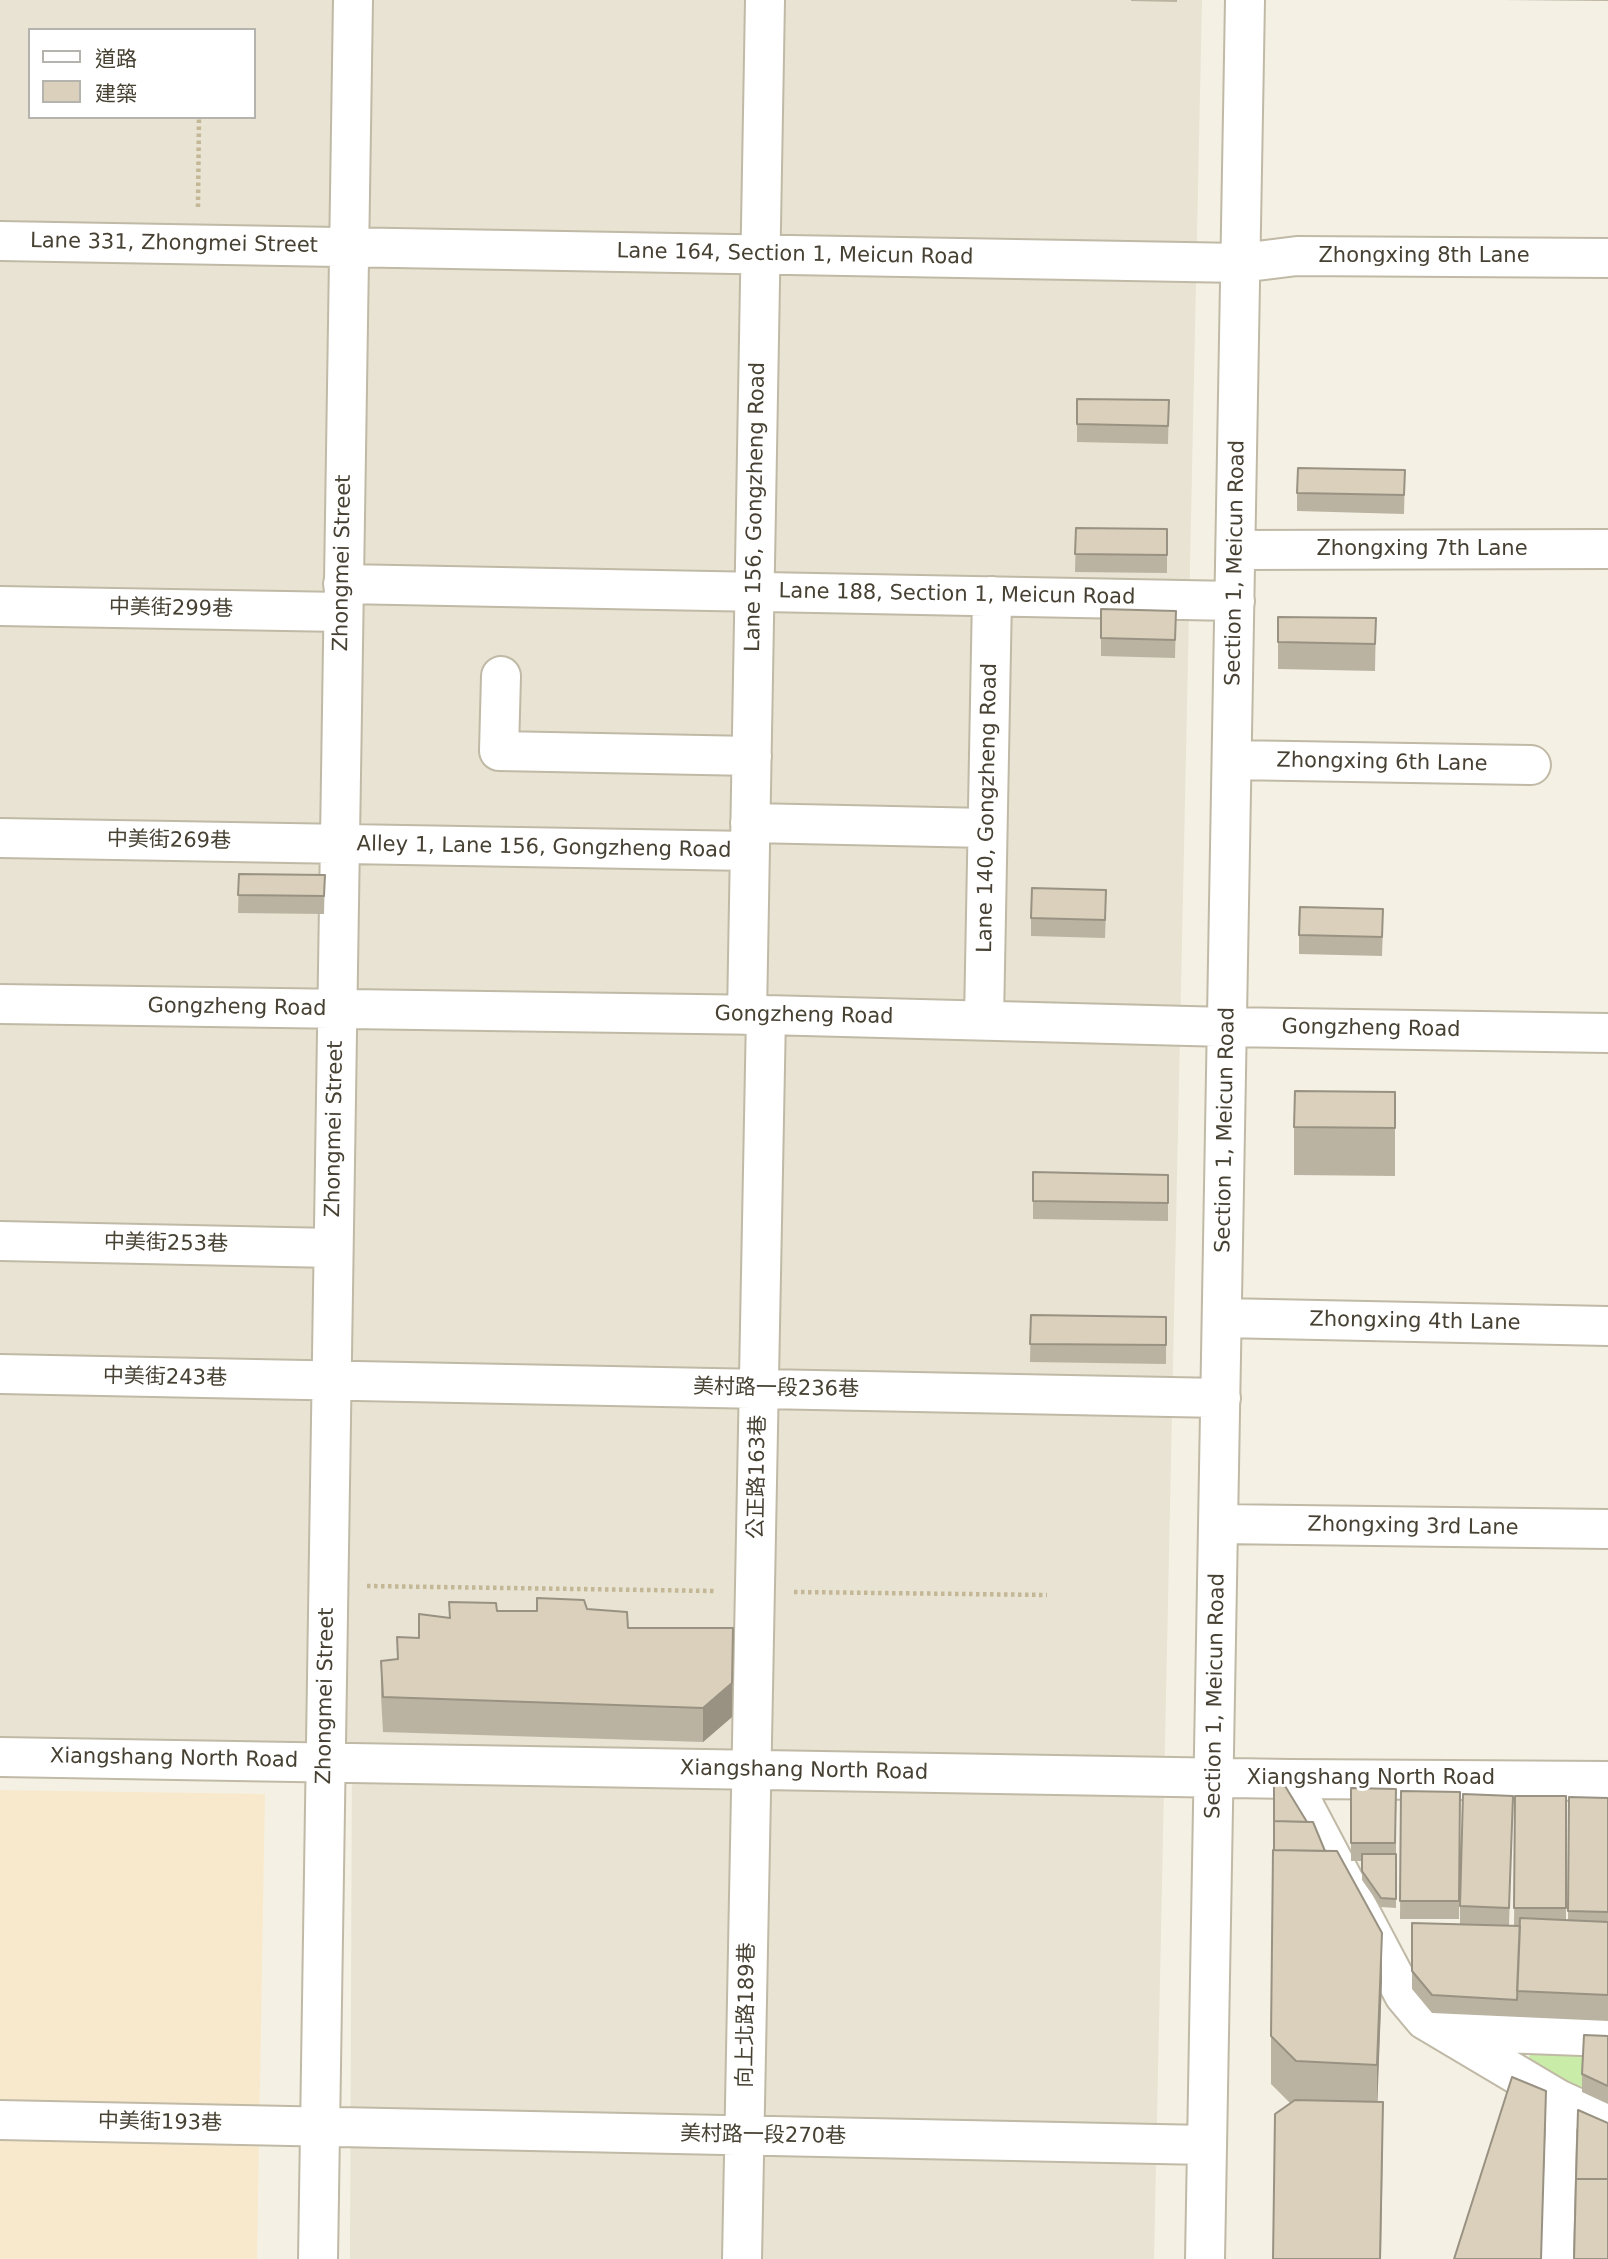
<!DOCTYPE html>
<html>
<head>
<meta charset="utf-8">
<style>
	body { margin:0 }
	#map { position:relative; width:1608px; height:2259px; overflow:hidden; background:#f4f0e4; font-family:"DejaVu Sans","Noto Sans TC",sans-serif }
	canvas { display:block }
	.legend { position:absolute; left:28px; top:28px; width:228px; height:91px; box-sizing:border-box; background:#fff; border:2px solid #b5b3ad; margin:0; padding:9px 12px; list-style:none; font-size:21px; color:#474133 }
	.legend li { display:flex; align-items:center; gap:14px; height:35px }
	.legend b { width:35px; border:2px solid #b5b3ad }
</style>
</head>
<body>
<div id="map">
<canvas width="1608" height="2259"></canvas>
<ul class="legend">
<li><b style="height:9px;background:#fff"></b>道路</li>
<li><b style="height:19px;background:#dad0bb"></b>建築</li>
</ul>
</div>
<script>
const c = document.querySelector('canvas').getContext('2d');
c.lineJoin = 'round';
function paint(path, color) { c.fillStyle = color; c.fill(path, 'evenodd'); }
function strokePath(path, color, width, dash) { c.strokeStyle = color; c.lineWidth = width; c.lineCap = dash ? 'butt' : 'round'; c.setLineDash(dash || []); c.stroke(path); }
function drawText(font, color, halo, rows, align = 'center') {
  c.font = font + ' "DejaVu Sans","Noto Sans TC",sans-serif'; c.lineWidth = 6; c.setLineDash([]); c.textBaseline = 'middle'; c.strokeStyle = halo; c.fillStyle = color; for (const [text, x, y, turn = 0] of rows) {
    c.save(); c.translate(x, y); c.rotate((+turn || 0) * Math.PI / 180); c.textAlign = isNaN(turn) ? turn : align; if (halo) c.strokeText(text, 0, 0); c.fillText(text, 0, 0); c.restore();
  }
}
const residential = new Path2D(`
	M0,0h1202l-48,2259h-804l2,-511 -352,-7zM30,30h224v87h-224z`);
const commercial = new Path2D(`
	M0,1790l265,4 -8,465h-257z`);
const green = new Path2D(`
	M1532,2052l52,1 -2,39 -55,-32z`);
const path = new Path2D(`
	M198,207l1,-90
	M367,1586l348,5
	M794,1592l253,3`);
const minor = new Path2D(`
	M0,241l1241,22 56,-7 311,2
	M1236,550l372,-1
	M343,584l892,17
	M0,606l342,6
	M501,676l-2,75 253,5
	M1232,760l299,5
	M750,823l237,5
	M0,838l750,13
	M0,1004l766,11 461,12 381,6
	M747,1015l18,-1015
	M984,1020l8,-424
	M0,1241l333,7
	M1222,1318l386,8
	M0,1374l1221,24
	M1219,1524l389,5
	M0,1757l1290,22 318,2
	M1290,1779l114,216 21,25 133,79 50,23
	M1449,2031l159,6
	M0,2120l1206,25
	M318,2259l35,-2259
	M742,2259l24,-1244
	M1205,2259l40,-2259
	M1554,2259l4,-160`);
const wall = new Path2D(`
	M1131,0h46v2l-46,-1z
	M1504,0h104v1z
	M1077,399l92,1 -1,44 -91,-2z
	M1405,470l-1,44 -107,-3v-18z
	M1076,528l91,1v44l-92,-1z
	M1176,611l-1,47 -74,-2v-18z
	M1278,617l98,1 -1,53 -97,-2z
	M239,874l86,1 -1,39 -86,-1z
	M1106,908l-1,30 -74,-2v-18z
	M1383,927l-1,29 -83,-2v-19z
	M1395,1092v84l-101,-1v-48z
	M1168,1175v46l-135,-2v-18z
	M1031,1315l135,2v47l-136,-2z
	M449,1602l48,9 90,-2 41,19 105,34 -1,55 -29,25 -320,-10 -2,-36v-35l16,-2v-22l22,1 30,-20z
	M1351,1788l45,1v119l-15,-1 -19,-27v-19h-11z
	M1401,1791l59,1 -1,127h-59z
	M1513,1796l-4,130h5l1,-130h51v124h2l1,-123 39,1v223l-176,-8 -20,-24v-66l48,1v-18z
	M1382,1980l-5,122 6,34 -2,123h-108l17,-156 -19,-19v-48z
	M1608,2036v68l-26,-12v-18z`);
const shadedWall = new Path2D(`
	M733,1628l-1,89 -29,25v-34z
	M1382,1933v47l-5,133v-48z
	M1546,2091v26l-5,142z`);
const building = new Path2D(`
	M1077,399l92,1 -1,26 -91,-2z
	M1298,468l107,2 -1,25 -107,-2z
	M1076,528l91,1v26l-92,-1z
	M1101,609l75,2 -1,29 -74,-2z
	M1278,617l98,1 -1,26 -97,-2z
	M239,874l86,1 -1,21 -86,-1z
	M1032,888l74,2 -1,30 -74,-2z
	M1300,907l83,2 -1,28 -83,-2z
	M1295,1091l100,1v36l-101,-1z
	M1033,1172l135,3v28l-135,-2z
	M1031,1315l135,2v28l-136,-1z
	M537,1598l47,2 3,9 40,3 1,16h105l-1,55 -29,25 -320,-11 -2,-36 17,-2 -1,-22 22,1v-24l31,4 -1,-16 47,1 1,8h40z
	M1274,1786h11l22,36 -33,-1z
	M1351,1788l45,1 -1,54h-44z
	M1401,1791l59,1 -1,109h-59z
	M1463,1794l50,2 -4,112 -49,-2z
	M1515,1796h51v112h-52z
	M1569,1797l39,1v114l-40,-1z
	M1274,1821l39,1 12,29 -51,-1z
	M1273,1850l64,1 45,82 -5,132 -81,-4 -25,-25z
	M1362,1854h34v45l-15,-1 -19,-27z
	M1520,1918l88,4v73l-91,-4z
	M1412,1923l108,3 -3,74 -85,-5 -20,-24z
	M1584,2035l24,1v50l-26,-12z
	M1512,2077l34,14 -5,168h-87z
	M1295,2100l88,2 -3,157h-107l2,-145z
	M1578,2110l30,13v56h-32z
	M1576,2179h32v80h-34z`);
const streetNames = [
	["Lane 331, Zhongmei Street",174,244,1],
	["Lane 164, Section 1, Meicun Road",795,255,1],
	["Zhongxing 8th Lane",1424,257],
	["Lane 156, Gongzheng Road",756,507,-89],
	["Zhongxing 7th Lane",1422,550],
	["Zhongmei Street",343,563,-89],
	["Section 1, Meicun Road",1236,563,-89],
	["Lane 188, Section 1, Meicun Road",957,595,1],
	["中美街299巷",171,609,1],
	["Zhongxing 6th Lane",1382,763,1],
	["Lane 140, Gongzheng Road",988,808,-89],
	["中美街269巷",169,841,1],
	["Alley 1, Lane 156, Gongzheng Road",544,848,1],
	["Gongzheng Road",237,1008,1],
	["Gongzheng Road",804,1016,1],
	["Gongzheng Road",1371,1029,1],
	["Zhongmei Street",335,1129,-89],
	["Section 1, Meicun Road",1226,1130,-89],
	["中美街253巷",166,1244,1],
	["Zhongxing 4th Lane",1415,1322,1],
	["中美街243巷",165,1378,1],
	["美村路一段236巷",776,1389,1],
	["公正路163巷",758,1477,-89],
	["Zhongxing 3rd Lane",1413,1527,1],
	["Zhongmei Street",326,1696,-89],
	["Section 1, Meicun Road",1216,1696,-89],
	["Xiangshang North Road",174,1759,1],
	["Xiangshang North Road",804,1771,1],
	["Xiangshang North Road",1371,1779],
	["向上北路189巷",747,2015,-89],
	["中美街193巷",160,2123,1],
	["美村路一段270巷",763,2136,1]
];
paint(residential, '#e8e3d2');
paint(commercial, '#f8e9cd');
paint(green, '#c9eda8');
strokePath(minor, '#c0b9a6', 42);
strokePath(path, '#c3b796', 4.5, [3.5, 3.5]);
strokePath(minor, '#fff', 38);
paint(wall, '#bbb3a1');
paint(shadedWall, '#999283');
paint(building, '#dad0bb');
strokePath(building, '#999283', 2);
drawText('21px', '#474133', '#fff', streetNames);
</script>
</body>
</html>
